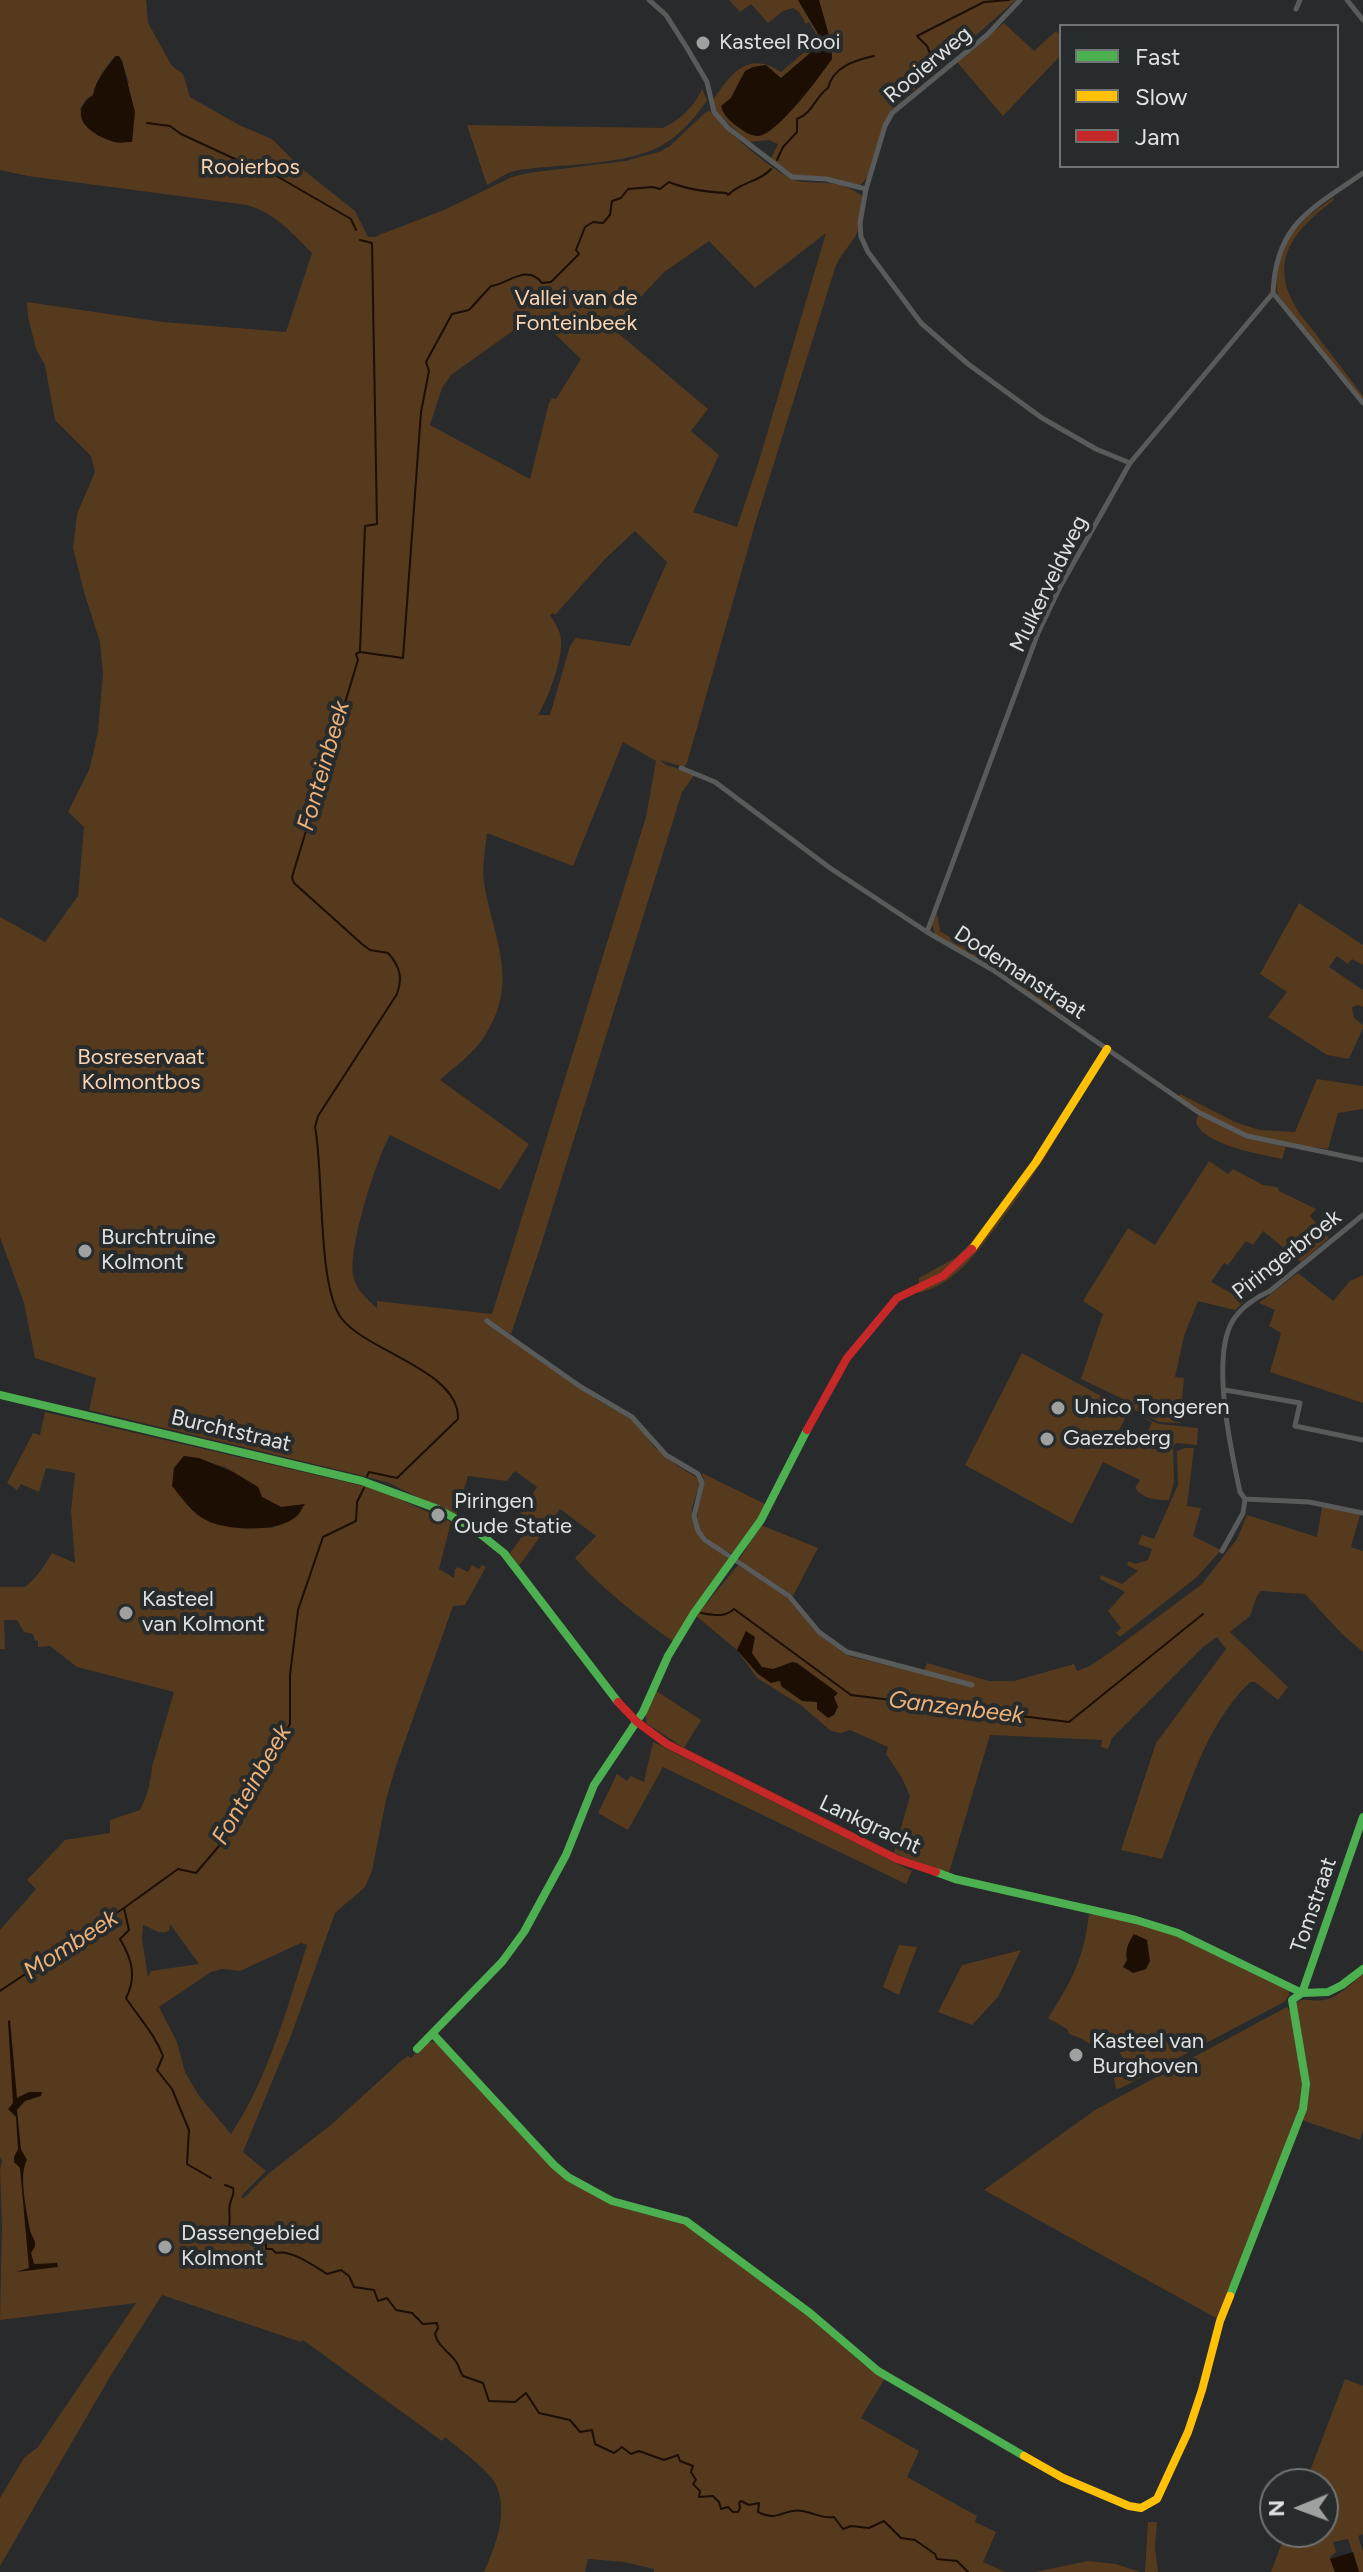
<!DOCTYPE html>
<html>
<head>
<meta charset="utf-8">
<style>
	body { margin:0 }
	#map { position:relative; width:1363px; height:2572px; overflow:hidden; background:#292a2b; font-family:Figtree,sans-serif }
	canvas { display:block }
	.legend { position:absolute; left:1059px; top:24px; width:280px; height:144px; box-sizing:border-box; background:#282b2c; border:2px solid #717474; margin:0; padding:10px 14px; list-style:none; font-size:24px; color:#dee1e1 }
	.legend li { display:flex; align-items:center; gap:16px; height:40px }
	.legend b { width:40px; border:2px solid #717474 }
	.north { position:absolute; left:1259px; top:2468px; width:80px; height:80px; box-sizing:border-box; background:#282b2c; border:2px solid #717474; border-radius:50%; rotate:269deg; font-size:22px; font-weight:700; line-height:32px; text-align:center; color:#dee1e1 }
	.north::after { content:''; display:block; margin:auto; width:28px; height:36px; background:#9fa1a1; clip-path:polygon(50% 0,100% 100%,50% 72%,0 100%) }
</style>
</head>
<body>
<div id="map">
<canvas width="1363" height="2572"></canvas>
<ul class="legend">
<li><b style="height:10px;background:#4caf50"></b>Fast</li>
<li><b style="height:10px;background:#ffc107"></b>Slow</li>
<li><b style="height:10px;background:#c62828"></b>Jam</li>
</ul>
<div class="north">N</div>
</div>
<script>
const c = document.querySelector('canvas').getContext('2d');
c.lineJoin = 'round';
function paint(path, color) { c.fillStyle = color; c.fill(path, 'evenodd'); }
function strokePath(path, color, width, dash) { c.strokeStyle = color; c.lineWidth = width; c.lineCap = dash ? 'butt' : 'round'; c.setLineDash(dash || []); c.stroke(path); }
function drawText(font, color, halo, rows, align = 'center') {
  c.font = font + ' Figtree,sans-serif'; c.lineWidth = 8; c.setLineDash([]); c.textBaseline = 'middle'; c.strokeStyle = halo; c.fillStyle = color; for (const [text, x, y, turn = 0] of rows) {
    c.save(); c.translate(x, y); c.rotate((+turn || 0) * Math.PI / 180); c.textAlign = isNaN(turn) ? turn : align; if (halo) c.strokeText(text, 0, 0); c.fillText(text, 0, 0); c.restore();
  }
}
const green = new Path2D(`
	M0,0h146l2,23 24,43 11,8 7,23 49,28 33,14 29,29 54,43 13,26h6l70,-27 68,-33 16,-4 97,-12 34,-9 11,-6 36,-34 4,-1c12,17 69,66 88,70 25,4 40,-3 64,15 -2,11 -1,30 -6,39 -7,12 -16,20 -21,33l-80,256 -68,239 -3,4 -24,-7 6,5 29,9 -13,18 -142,456 -29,86 -21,-13 22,20 85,59 41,23 16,24 22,18 23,14c1,11 -6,20 -7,31 -2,23 22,36 37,49l-55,83c-32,-22 -74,-55 -99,-84l21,-22 -36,-27 -41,57 -9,-13 20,-27 -13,-7 20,-32 -22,-16 -8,10 -39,-5 -12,40 -67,-33 -25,-7 -275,-66 7,-32 -61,-20 -11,-55 -24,-66v-320l45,25 33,-46 6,-69 -16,-15 21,-42 4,-16 5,-23 5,-57 -3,-32 -16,-50 -11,-44 4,-34 18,-42 -4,-16 -36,-36 -10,-55 -9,-16 -8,-32 -1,-15 136,20 123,10 26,-79c-20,-20 -37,-40 -65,-48l-219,-29 -28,-6zM115,56l7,5 7,22 -50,28 7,-12 7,-4c3,-15 12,-27 22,-39zM826,233l-67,228 -22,66 -44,-15 26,-57 -28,-24 17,-22 -96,-81 52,-56 45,-31 46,47zM535,315l46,44 -25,40 -4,-1 -3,5 -19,76 -100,-54 12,-37 9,-13zM635,531l32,31 -37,84 -54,-8 -6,8 -20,69h-12c10,-16 25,-56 23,-76 -1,-9 -6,-16 -11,-24l3,-2 2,2 50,-56zM623,742l33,19 -10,56 -154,497 -115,-13v8c-8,-9 -20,-18 -23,-30 -8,-26 22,-119 36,-144l110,55 29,-46 -89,-64c14,-13 34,-27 44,-43 37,-56 9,-97 0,-155 -2,-16 1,-33 3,-49l86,33z
	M729,0h69l25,42 -42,36h-40l-10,20 -10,9 46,26 18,-16 47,-58 -1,-16 -12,-43h197l-124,109c-10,19 -16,65 -32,76l-38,-8h-27l-24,-19 7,-14 -9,-4 -20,2 -33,-30 -3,-12c18,-27 36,-50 68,-28l34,-29 3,-6 -9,-15 -3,2 -7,-12 -6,-4 -10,3 -15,12 -17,-19 -11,8z
	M1004,23l30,28 22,-20 5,4v20l-58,61 -46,-54z
	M702,89l5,11c-11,18 -31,39 -50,48 -39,18 -96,16 -138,22l-11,3 -21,12 -20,-60 196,3c16,-7 32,-22 39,-39z
	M1333,198l1,2c-35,26 -65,56 -41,102 6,13 17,24 25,35 15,20 30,39 45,59v4l-85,-105c-3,-11 -1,-19 1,-31 6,-32 28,-48 54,-66z
	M1299,903l64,42v20l-11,-6 -4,5 -11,-8 -8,11 34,23v17l-5,-2 -6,2 2,11 9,7v3l-14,31 -22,-4 -59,-38 19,-25 -27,-18z
	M937,913l3,18 71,44 46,33 -1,3 -71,-48 -50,-28 -3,-11z
	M1317,1079l46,7v23l-25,4 -10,36 -72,-9 30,6 -4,13c-23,-5 -77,-14 -86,-36l3,-12 -21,-14 2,-3 57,29 23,7 35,2z
	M1072,1111c-21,37 -42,71 -67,104 -24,31 -46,68 -86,78v-15l36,-20 16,-15 22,-30 6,5 20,-25z
	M1209,1161l19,13 5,-5 30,16 14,2 2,4 37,18 -6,7 19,22 -28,24 -38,-31 -10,14 -7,-4 -18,24 -4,-2 -13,19 34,19 -10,9 -37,-9 -14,35 -9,41 9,1 -4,45 -21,-1 -32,-16 2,-4 -48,-23 22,-65 -20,-13 45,-73 27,17z
	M1298,1273l35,28 17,-20 13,-6v128l-93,-31 11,-39 -12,-7 6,-16 -16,-7z
	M1022,1353l103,56 34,15 39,4 -1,17 -21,-2 -3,4 1,35 -5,18c-13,0 -26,-1 -34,-12l5,-8 -37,-18 -31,62 -107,-59zM1126,1409l26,13 -10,23 -23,-15 9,-17z
	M45,1412l331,77 75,33 -12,47 15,9 1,-9 3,-2 10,5 4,-7 7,4 3,-4 4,2 -21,38 -12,1 -58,163 -9,31 -14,71 -7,16 -30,26 -43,120 -49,119 23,19 -25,25 2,3 25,-25 64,-50 69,-63 7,-5 3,2 16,-16h9l141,143 111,41 124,93 51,45 22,14 -24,40 58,33 -12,26 70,39 -2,6 21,10 -13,30 22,10h-351v-3l-30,-7 -36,-3 -3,13h-101c11,-25 25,-59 12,-87 -7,-15 -37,-36 -51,-48l-3,4 -139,-101 -2,2 -139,-47 -51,80 -111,191v-68l24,-40 14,-11 98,-144 -136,17 2,-95 -2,-54 2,-10 -2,-4v-227l36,-41 -9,-9 38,-40 45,-7v-13l30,-10c7,-13 11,-29 12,-43l22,-75 -97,-25 -27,-21 -12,1v-7l-3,1 -2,-7 -9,-2 -7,-12h-13l1,29h-5v-62h25c12,-10 19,-20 27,-34l23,10 -4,-52 4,-38 -29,-5 -7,24 -18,-8 -4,6 -10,-7 26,-50 7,2zM184,1456l41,11 33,20 4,10 19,10h8l9,9 -26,12 -38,-1 -25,-5 -35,-54zM170,1924l29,40 -48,7 -3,6 -6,-38 1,-14c10,3 14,10 26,6zM301,1943l6,2c-19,61 -40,136 -76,189l-32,-38 -14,-24 -8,-30 -18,-35 52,-35 11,-3 18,2z
	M1185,1448h9l-7,58 14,2 -8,28 28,14 -24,27 -77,60 -4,-4 5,-5 -13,-17 17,-19 -25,-13 1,-4 21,9 16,-13 -11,-6 2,-4 6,3 13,-4 4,-11 -14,-5 4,-9 12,4 24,-54 -1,-34z
	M702,1473l65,32 -33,49c-8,-2 -16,-7 -23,-13 -29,-21 -2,-42 -9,-68z
	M1322,1507l38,8 -9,32 12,4v101l-21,-18 -37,-40 -44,-3 -4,5 -7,20 -20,16 58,55 -10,13 -23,-18h-5c-48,47 -64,116 -88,177l-41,-9 35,-107 70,-94 -9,-12 -14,10 -91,91 -4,11 -7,-2 1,-7 -112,-5 -41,138 -55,-20 16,-57 -8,-18 -16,-24 2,-7 -38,-17 -9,3 -10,-2 -29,-25 -45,-28 -20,-28 -41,-34 42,-51 46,29 33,39 24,18 11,6 71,17 4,-11 62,18h25l60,-17 3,7 13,-5 22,-15 90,-67 35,-45 10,-24 70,22z
	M761,1525l57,23 -25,48 -54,-36z
	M655,1690l46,30 -17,28 -38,-25v-10z
	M653,1742l259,129 -6,13 -243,-117 -35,63 -30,-17 19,-39 10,7 4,-5 13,6z
	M1089,1914l45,8 42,14 113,55v4l-5,7 -163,86 -5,1 -2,-11 13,-9 2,-8 -6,-3 -8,-13 -16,4 -19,-11 -11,-4 -2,-5 -19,-11c24,-37 36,-60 41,-104z
	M899,1945l18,2 -18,48 -16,-8z
	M1021,1950l-23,47 -26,28 -34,-13 24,-47z
	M1363,1974v156l-3,10 -58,-20 3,-7 -9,-107 1,-4c9,-5 16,0 26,-2 15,-2 29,-17 40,-26z
	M1287,2007l5,7 12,70 -4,27 -82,208 -234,-129 111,-80z
	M1345,2379l18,7v148l-5,2 5,15v21h-4l-11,-33 -15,3 3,10 -6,5 5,15h-64l15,-40h37v-48h-18z
	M1148,2522h9l-2,26 3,24h-13z
	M1088,2561l28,3 24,8h-105z`);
const water = new Path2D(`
	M798,0h21l12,43 1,16c-11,16 -55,76 -74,77 -6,0 -12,-3 -17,-7 -9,-6 -17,-12 -20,-23l10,-8 14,-27 8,-4 13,-2 15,13 42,-36z
	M116,56h3l3,5 13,51 -3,30c-7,0 -14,2 -21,-1 -24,-8 -44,-27 -18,-46 3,-15 13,-27 23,-39z
	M184,1456l15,2 34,14 25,15 4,10 19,10 24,-3c-3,3 -4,8 -7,11 -17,18 -69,16 -90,6 -16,-7 -25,-22 -36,-35l2,-18z
	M746,1631l9,6 -3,16 10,14 11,2 19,-7 5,1 41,30 -4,4 4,10 -4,8 -6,3 -11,-9v-7l-15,-1 -21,-15 -1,-5 -9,2 -13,-9 -21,-24z
	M1134,1934l13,6 3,21 -4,8 -13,4 -10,-6 4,-7c-2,-10 1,-17 7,-26z
	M10,2020l7,78 12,-6h13l-1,4 -16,5 -8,9 4,39 6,11c-9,15 0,52 3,70 1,5 4,8 5,12 1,5 -2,8 -4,11l3,11 23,-1 1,4 -42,5 13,-4 -9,-100 -6,-6v-5l4,-8 -2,-32 -8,-8 5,-6 -5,-82z
	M1353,2552l6,20h-24l-5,-13z`);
const stream = new Path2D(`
	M905,78l8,-3 19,-17 -5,-12 -10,-10 67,-34 25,-2
	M147,123l23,3 11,8 82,38 5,-1 83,48 5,11
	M777,160l6,-13 14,-15v-13c15,-5 18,-22 31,-31 5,-21 27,-28 46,-32
	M360,240l12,3 5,281 -12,2 -5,125
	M367,1476l2,-4 28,6 61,-59c2,-48 -90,-67 -116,-100 -25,-31 -18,-147 -27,-192l3,-11 79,-122c6,-16 3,-28 -9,-41l-18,-3 -8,-6 -68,-61 -2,-6 66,-217 -2,-6 4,-2 43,6 18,-246 8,-41 -3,-9 26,-48 17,-4 22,-24c17,-2 36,-23 51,-3l9,-1 28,-28 -3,-4 9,-23 8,-5 10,1 7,-8 2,-14 9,-3 7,-9 25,-2 7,2 9,-7c19,8 38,10 57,11l2,2c12,-13 32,-13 43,-26
	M701,1613c13,2 23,5 33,-4l117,86 218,27 134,-108
	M124,1908l54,-39 18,4 29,-34 19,-39 46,-76v-49l8,-65 25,-73 33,-16 1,-19 7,-14
	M0,1991l124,-83 5,22 -9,9c12,20 17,38 6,59 13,20 29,36 37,58l-6,14 15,19 17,41 -2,34 24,14
	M225,2185l8,3c2,8 -2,9 -3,16 -2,7 1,14 -1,22l27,9 7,-2 3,3v13h6l4,4c15,-4 38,13 51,21l14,-4 8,6 5,11 20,3 4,11 9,-3 9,12 16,3 11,11 14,-1 1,5 -3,6c3,13 15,18 22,29 2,4 3,9 6,13l20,7 6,18 26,1 11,-9 13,20 31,7 10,12 12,-2 3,14 19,9 8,-6 9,7 8,-3 25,9 14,-5 2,6 13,5 -2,6 5,8 -3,4 7,7 -1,6 14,-1 6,6 2,7 7,-2 5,5h5l2,-4 -1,-5 2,-2 8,4 10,-2 -1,9c22,11 26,-5 44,-1 13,2 20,8 32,6l9,12 8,-3 18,2 15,-7 17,17 14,2 20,14 2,5 20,2 11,11`);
const street = new Path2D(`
	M649,0l17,15 21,33 20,34 7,30 14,16 64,49 34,2 40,10
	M1020,0l-33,35 -95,78 -7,13 -19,63 -6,34 1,14 7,15 53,71 47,41 74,54 54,31 34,14
	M1347,0l16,20
	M1296,9l4,-9
	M1273,293c3,-70 39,-84 90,-120
	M1273,293l90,110
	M681,768l34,14 115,86 97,64 66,38 205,142 49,24 116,24
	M927,932l111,-299 22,-46 70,-124 143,-170
	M487,1321l94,66 51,30 34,38 32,19 4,9 -8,33 4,15 7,9 84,56 30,36 28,20 125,33
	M1225,1390l75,13 -5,23 68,14
	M1245,1499l64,3 54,11
	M1222,1551l21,-38 2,-14 -5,-7c-9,-42 -29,-132 -8,-170 8,-14 24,-25 38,-31l93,-76`);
const fast = new Path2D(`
	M0,1395l362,86 76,28 36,20 30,24 114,149
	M936,1872l19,7 181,41 42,13 124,60 26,-1 14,-7 21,-16
	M433,2034l121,131 14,12 44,24 74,20 124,92 68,58 146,85
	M417,2049l85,-87 22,-30 42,-77 28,-70 49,-73 25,-56 26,-43 67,-93 46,-90
	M1230,2296l73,-187 3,-25 -14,-84 10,-7 61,-176`);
const slow = new Path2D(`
	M972,1249l64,-87 71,-113
	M1024,2456l39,22 66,28 12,2 16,-9 31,-67 14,-42 18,-69 10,-25`);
const jam = new Path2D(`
	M807,1430l40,-72 50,-60 46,-22 29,-27
	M618,1702l19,20 30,22 230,115 39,13`);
const markers = [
	[703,43,8,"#9fa1a1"],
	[85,1251,8,"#9fa1a1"],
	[1058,1408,8,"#9fa1a1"],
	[1047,1439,8,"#9fa1a1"],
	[438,1515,8,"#9fa1a1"],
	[126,1613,8,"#9fa1a1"],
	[1076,2055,8,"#9fa1a1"],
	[165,2247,8,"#9fa1a1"]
];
const poiNames = [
	["Kasteel Rooi",719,43],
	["Burchtruïne",101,1238],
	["Kolmont",101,1263],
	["Unico Tongeren",1074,1408],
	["Gaezeberg",1063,1439],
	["Piringen",454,1502],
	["Oude Statie",454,1527],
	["Kasteel",142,1600],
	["van Kolmont",142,1625],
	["Kasteel van",1092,2042],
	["Burghoven",1092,2067],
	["Dassengebied",181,2234],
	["Kolmont",181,2259]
];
const streetNames = [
	["Rooierweg",928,65,-40],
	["Mulkerveldweg",1049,584,-64],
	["Dodemanstraat",1020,973,33],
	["Piringerbroek",1287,1255,-38],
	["Burchtstraat",231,1431,13],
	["Lankgracht",870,1825,25],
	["Tomstraat",1314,1905,-71]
];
const parkNames = [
	["Rooierbos",250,168],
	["Vallei van de",576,299],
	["Fonteinbeek",576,324],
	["Bosreservaat",141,1058],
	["Kolmontbos",141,1083]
];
const waterNames = [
	["Fonteinbeek",324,766,-74],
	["Ganzenbeek",956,1708,7],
	["Fonteinbeek",252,1785,-60],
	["Mombeek",71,1945,-33]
];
paint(green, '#553a1e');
paint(water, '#1d0e04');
strokePath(stream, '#1d0e04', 2);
strokePath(street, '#595a5a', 5);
strokePath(fast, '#4caf50', 8);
strokePath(slow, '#ffc107', 8);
strokePath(jam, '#c62828', 8);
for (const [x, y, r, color] of markers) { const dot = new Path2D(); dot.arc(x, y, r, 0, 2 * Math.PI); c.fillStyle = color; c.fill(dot); strokePath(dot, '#282b2c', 3); }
drawText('22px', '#dee1e1', '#282b2c', poiNames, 'left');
drawText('22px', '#dee1e1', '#282b2c', streetNames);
drawText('22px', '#fad5b4', '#282b2c', parkNames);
drawText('italic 24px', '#ecb179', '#282b2c', waterNames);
</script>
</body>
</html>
